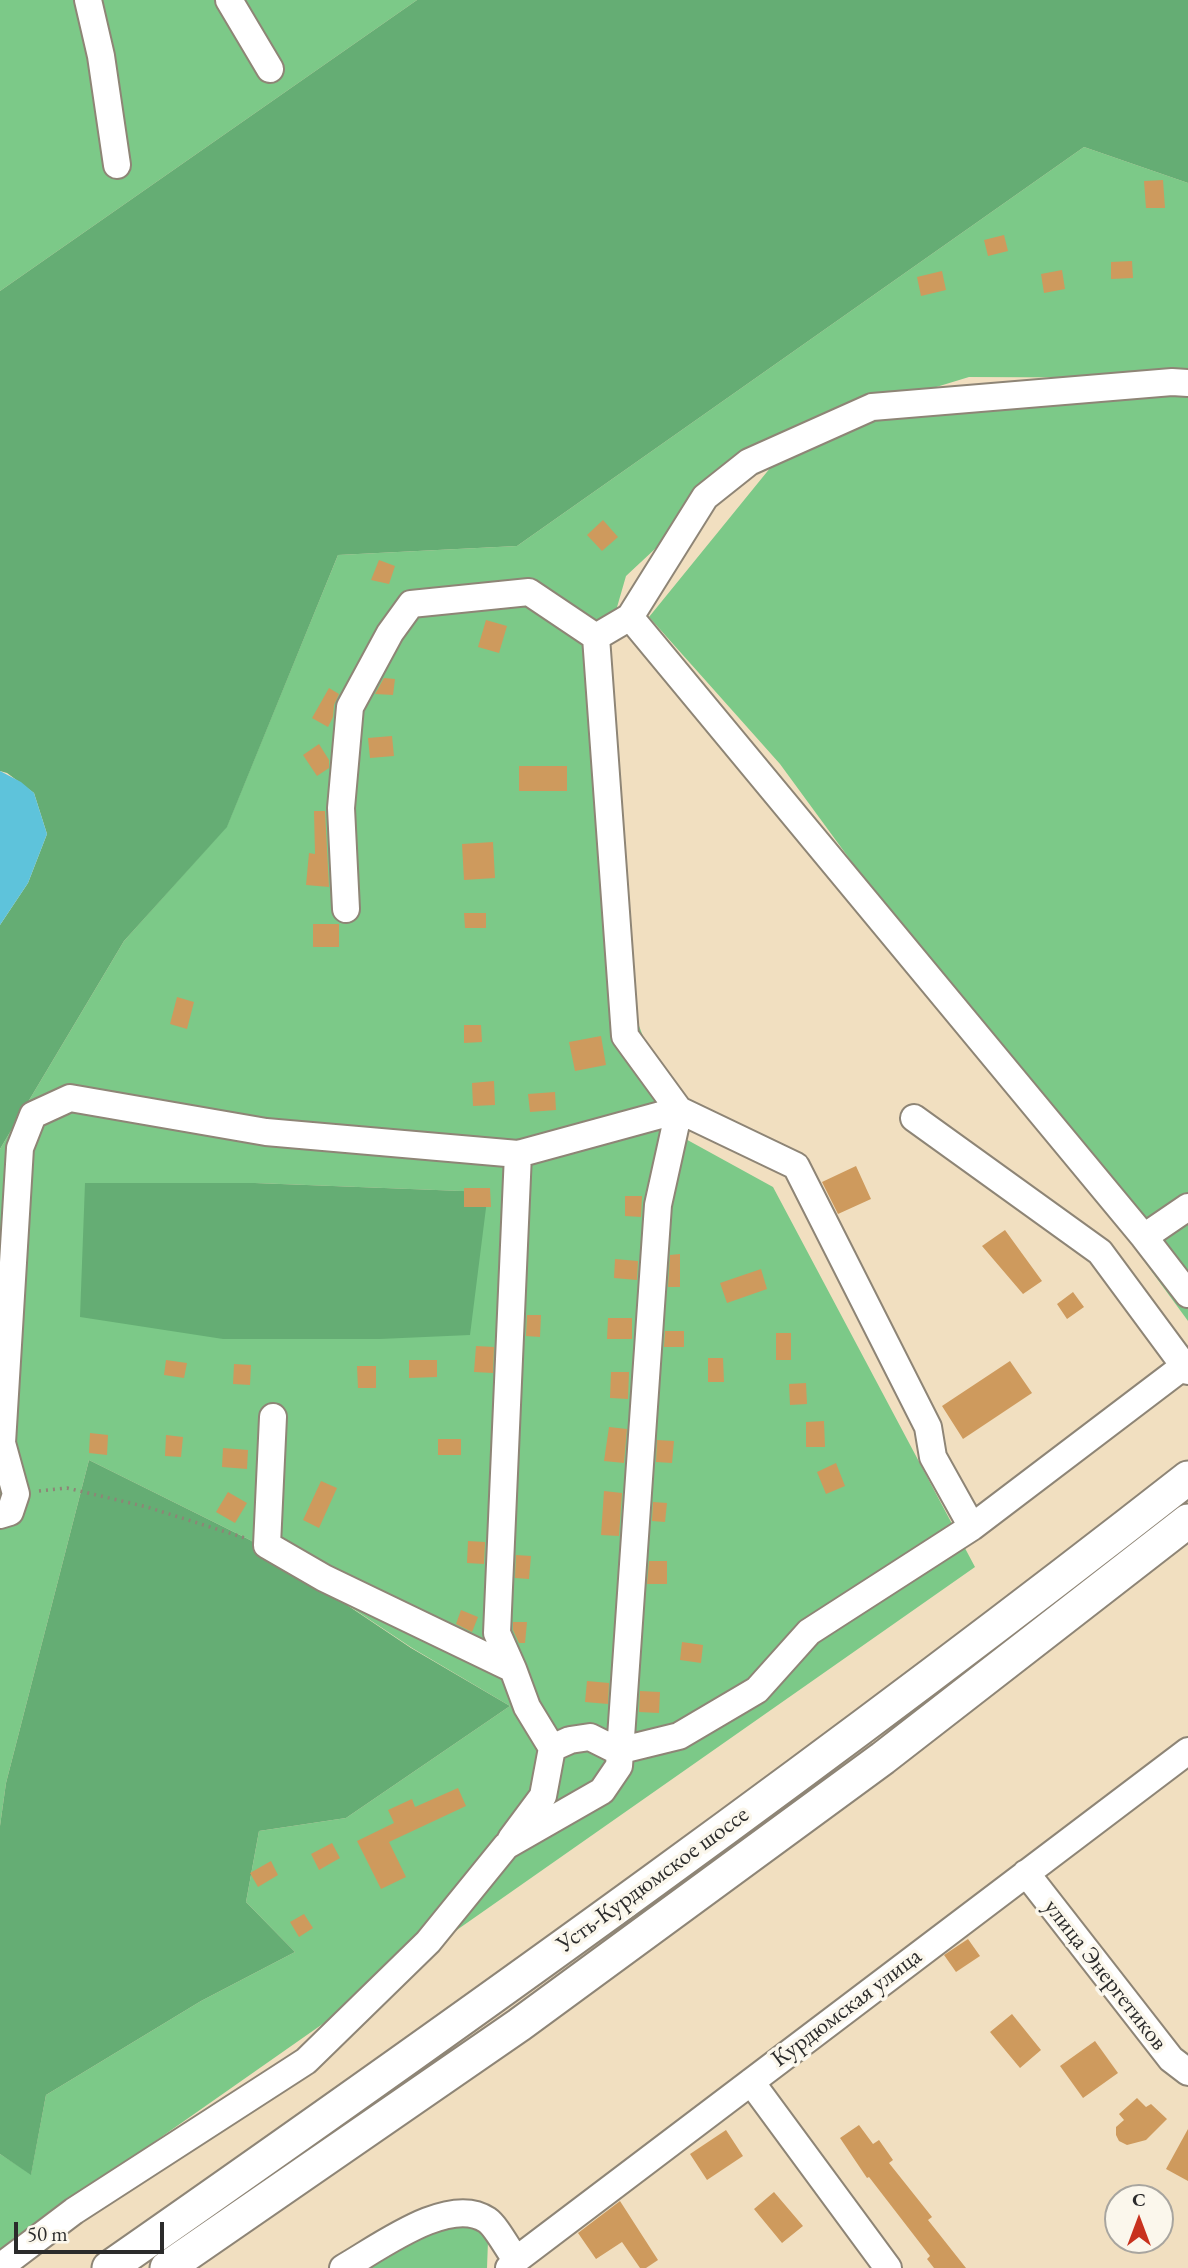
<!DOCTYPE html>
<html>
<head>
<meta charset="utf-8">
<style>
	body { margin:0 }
	#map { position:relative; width:1188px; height:2268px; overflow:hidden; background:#f1dfc0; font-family:"EB Garamond",serif }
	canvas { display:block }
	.north { position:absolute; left:1104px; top:2184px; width:70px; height:70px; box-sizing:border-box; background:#fbf7ec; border:2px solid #a8a59f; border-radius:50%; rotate:0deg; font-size:19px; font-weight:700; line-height:28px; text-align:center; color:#2b2b2b }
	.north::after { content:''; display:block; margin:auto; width:24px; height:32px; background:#c8321e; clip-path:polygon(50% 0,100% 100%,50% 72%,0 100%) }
	.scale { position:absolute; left:14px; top:2222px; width:150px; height:32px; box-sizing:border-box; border:4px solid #2b2b2b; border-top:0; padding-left:9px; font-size:21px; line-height:24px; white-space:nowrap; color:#2b2b2b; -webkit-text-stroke:5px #fbf7ec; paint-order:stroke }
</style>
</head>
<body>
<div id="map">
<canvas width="1188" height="2268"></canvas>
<div class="north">С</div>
<div class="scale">50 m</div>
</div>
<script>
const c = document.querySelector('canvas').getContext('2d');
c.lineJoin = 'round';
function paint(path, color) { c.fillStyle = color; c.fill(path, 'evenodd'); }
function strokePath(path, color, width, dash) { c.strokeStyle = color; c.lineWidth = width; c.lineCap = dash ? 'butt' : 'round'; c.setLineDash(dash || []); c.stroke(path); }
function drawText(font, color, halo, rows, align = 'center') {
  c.font = font + ' "EB Garamond",serif'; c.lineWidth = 7; c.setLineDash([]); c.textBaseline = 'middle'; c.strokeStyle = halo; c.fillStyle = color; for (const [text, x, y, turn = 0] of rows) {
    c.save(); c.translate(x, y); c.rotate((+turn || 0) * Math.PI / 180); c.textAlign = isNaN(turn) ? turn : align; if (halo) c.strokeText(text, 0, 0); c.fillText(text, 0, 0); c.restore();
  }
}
const green = new Path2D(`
	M0,0h417l-417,291z
	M1084,147l104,36v195l-219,-1 -193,59 -150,140 -34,118 18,257 72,186 91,50 202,380 -975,683v-96l31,20 15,-79 155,-94 94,-49 -49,-50 13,-71 87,-13 164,-112 -98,-58 -162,-108 -161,-80 -83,323 -6,43v-677l124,-208 103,-115 111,-271 179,-9zM85,1183h170l232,9 -107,147z
	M970,390l218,2v929l-408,-557 -131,-147 139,-171z
	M466,2209l22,32 -1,27h-152z`);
const forest = new Path2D(`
	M417,0h771v183l-104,-36 -567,399 -179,9 -111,272 -103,114 -124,208v-224l28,-42 19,-49 -13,-41 -27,-20 -7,-2v-480z
	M85,1183h170l233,9 -18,143 -90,4h-157l-143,-22z
	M89,1460l161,80 161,108 99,58 -164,112 -87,13 -13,71 49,50 -94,49 -155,94 -15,80 -31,-21v-328l6,-43z`);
const water = new Path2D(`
	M0,771l21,11 13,11 13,41 -19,49 -28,42z`);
const building = new Path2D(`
	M1163,180l2,28h-19l-2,-27z
	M1004,235l4,16 -20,5 -4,-16z
	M1132,261l1,17 -22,1v-17z
	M1062,270l3,19 -21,4 -3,-19z
	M942,271l4,19 -25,6 -4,-19z
	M603,520l15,17 -16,14 -15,-16z
	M379,560l16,6 -6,18 -18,-4z
	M486,620l21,6 -8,27 -21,-6z
	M384,678l11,1 -2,16 -18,-1z
	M329,688l10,6 -5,11 -1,12 -5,10 -16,-9z
	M392,736l2,20 -24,2 -2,-20z
	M319,744l10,16v8l-12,8 -14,-21z
	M519,766h48v25h-48z
	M314,811h11l4,76 -23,-2 3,-32 6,1z
	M493,842l2,36 -31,2 -2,-36z
	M464,913h22v15h-21z
	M313,924h26v23h-26z
	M177,997l17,5 -7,27 -17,-5z
	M464,1025h17l1,17 -18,1z
	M601,1036l5,29 -31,6 -6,-29z
	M494,1081l1,24 -22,1 -1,-23z
	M555,1092l1,18 -26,2 -2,-18z
	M856,1166l15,33 -33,15 -16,-32z
	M464,1188h26l1,19h-27z
	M625,1196h17l-1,21 -16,-1z
	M1005,1230l37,51 -19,13 -41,-48z
	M680,1254v33h-12l2,-32z
	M615,1259l23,2 -1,19 -23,-2z
	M761,1269l6,20 -40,14 -7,-20z
	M1073,1292l11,15 -17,12 -10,-15z
	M527,1315h14l-1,22 -14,-1z
	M608,1318h24v21h-25z
	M665,1331h19v16h-20z
	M776,1333h15v27h-15z
	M476,1346l18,1 -1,26 -19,-1z
	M708,1358h15l1,24h-16z
	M166,1360l21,3 -3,15 -20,-3z
	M409,1360h28v17l-28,1z
	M1010,1361l22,32 -69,46 -21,-33z
	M234,1364l17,1 -1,20 -17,-1z
	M357,1366h19v22h-18z
	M611,1372h18l-1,27 -18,-1z
	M806,1383l1,21 -17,1 -1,-21z
	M824,1421l1,26h-19v-25z
	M609,1427l18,2 -3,34 -20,-2z
	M90,1433l18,2 -1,20 -18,-2z
	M166,1435l17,2 -2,20 -16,-1z
	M438,1439h23v16h-23z
	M657,1440l17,1 -2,22 -16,-1z
	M223,1448l25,2 -1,19 -25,-2z
	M836,1463l9,23 -19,8 -9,-22z
	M321,1481l16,7 -18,40 -16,-8z
	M604,1491l18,2 -3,43 -18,-1z
	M228,1492l19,11 -12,20 -19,-11z
	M653,1502l14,1 -2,19 -13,-1z
	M468,1541l17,1 -1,22 -17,-1z
	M516,1555l15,1 -2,23 -14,-1z
	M649,1561h18v23h-20z
	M461,1610l17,7 -6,15 -16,-8z
	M513,1622h14l-2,21h-6l-6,-13z
	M682,1642l21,3 -2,18 -21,-3z
	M587,1681l22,2 -1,21 -23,-2z
	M640,1691l20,1 -1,21 -20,-1z
	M458,1788l8,18 -77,36 17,35 -25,12 -24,-48 37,-18 -6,-13 24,-11 3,8z
	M332,1843l8,15 -21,12 -8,-16z
	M271,1861l7,14 -20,12 -8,-14z
	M304,1914l9,14 -14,9 -9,-15z
	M968,1939l12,17 -24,16 -12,-17z
	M1012,2014l29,36 -21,18 -30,-36z
	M1095,2041l23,32 -35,25 -23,-32z
	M1137,2098l9,9 5,-3 16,15 -21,21 -19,5 -8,-4 -3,-6v-8l8,-7 -5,-6z
	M859,2125l14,19 6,-4 14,20 -4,3 43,54 -4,3 38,48h-32l-7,-9 3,-3 -61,-79 -2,1 -27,-40z
	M1188,2129v52l-22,-12z
	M726,2130l17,26 -36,24 -17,-26z
	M774,2192l29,34 -21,17 -28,-34z
	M620,2201l38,59 -12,8h-6l-18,-26 -26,17 -18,-26z`);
const path = new Path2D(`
	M39,1491l28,-3 80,19 98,31`);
const minor = new Path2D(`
	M88,0l13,56 16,109
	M229,0l41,69
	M630,617l514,620 44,57
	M596,637l34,-20 75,-120 44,-35 123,-55 300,-25 16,1
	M914,1118l186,134 88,119
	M1144,1237l44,-30
	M273,1417l-6,128 57,33 189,91
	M0,1515l10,-3 6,-18 -14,-51 18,-295 13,-33 37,-17 196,34 252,22 161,-44 117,56 132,261 5,30 39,70
	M552,1748l18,-8 20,-3 28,14 61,-15 78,-46 52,-58 163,-105 212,-161
	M511,1839l32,-43 9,-48 -25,-41 -14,-38 -16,-36 21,-479
	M1026,1873l145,186 17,13
	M751,2082l137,186
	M0,2267l74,-56 232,-150 122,-119 78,-96 96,-55 17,-25 39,-561 21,-95 -54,-74 -29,-399 -67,-45 -118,12 -21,29 -40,74 -9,101 5,101
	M343,2268c34,-19 106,-74 144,-48 9,6 21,29 29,40
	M509,2268l7,-8 672,-509`);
const major = new Path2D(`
	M109,2268c365,-255 728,-515 1079,-790
	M167,2268l352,-243 364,-267 305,-237`);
const streetNames = [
	["Усть-Курдюмское шоссе",653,1880,-36],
	["улица Энергетиков",1105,1975,52],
	["Курдюмская улица",847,2008,-37]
];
paint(green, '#7cc988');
paint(forest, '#65ad74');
paint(water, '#5ec3db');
paint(building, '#ce9a5d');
strokePath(minor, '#8e8576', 30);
strokePath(major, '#8e8576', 37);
strokePath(path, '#8e8576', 3.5, [2, 5]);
strokePath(minor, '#fff', 26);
strokePath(major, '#fff', 33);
drawText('24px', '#2b2b2b', '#fbf7ec', streetNames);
</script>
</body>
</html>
